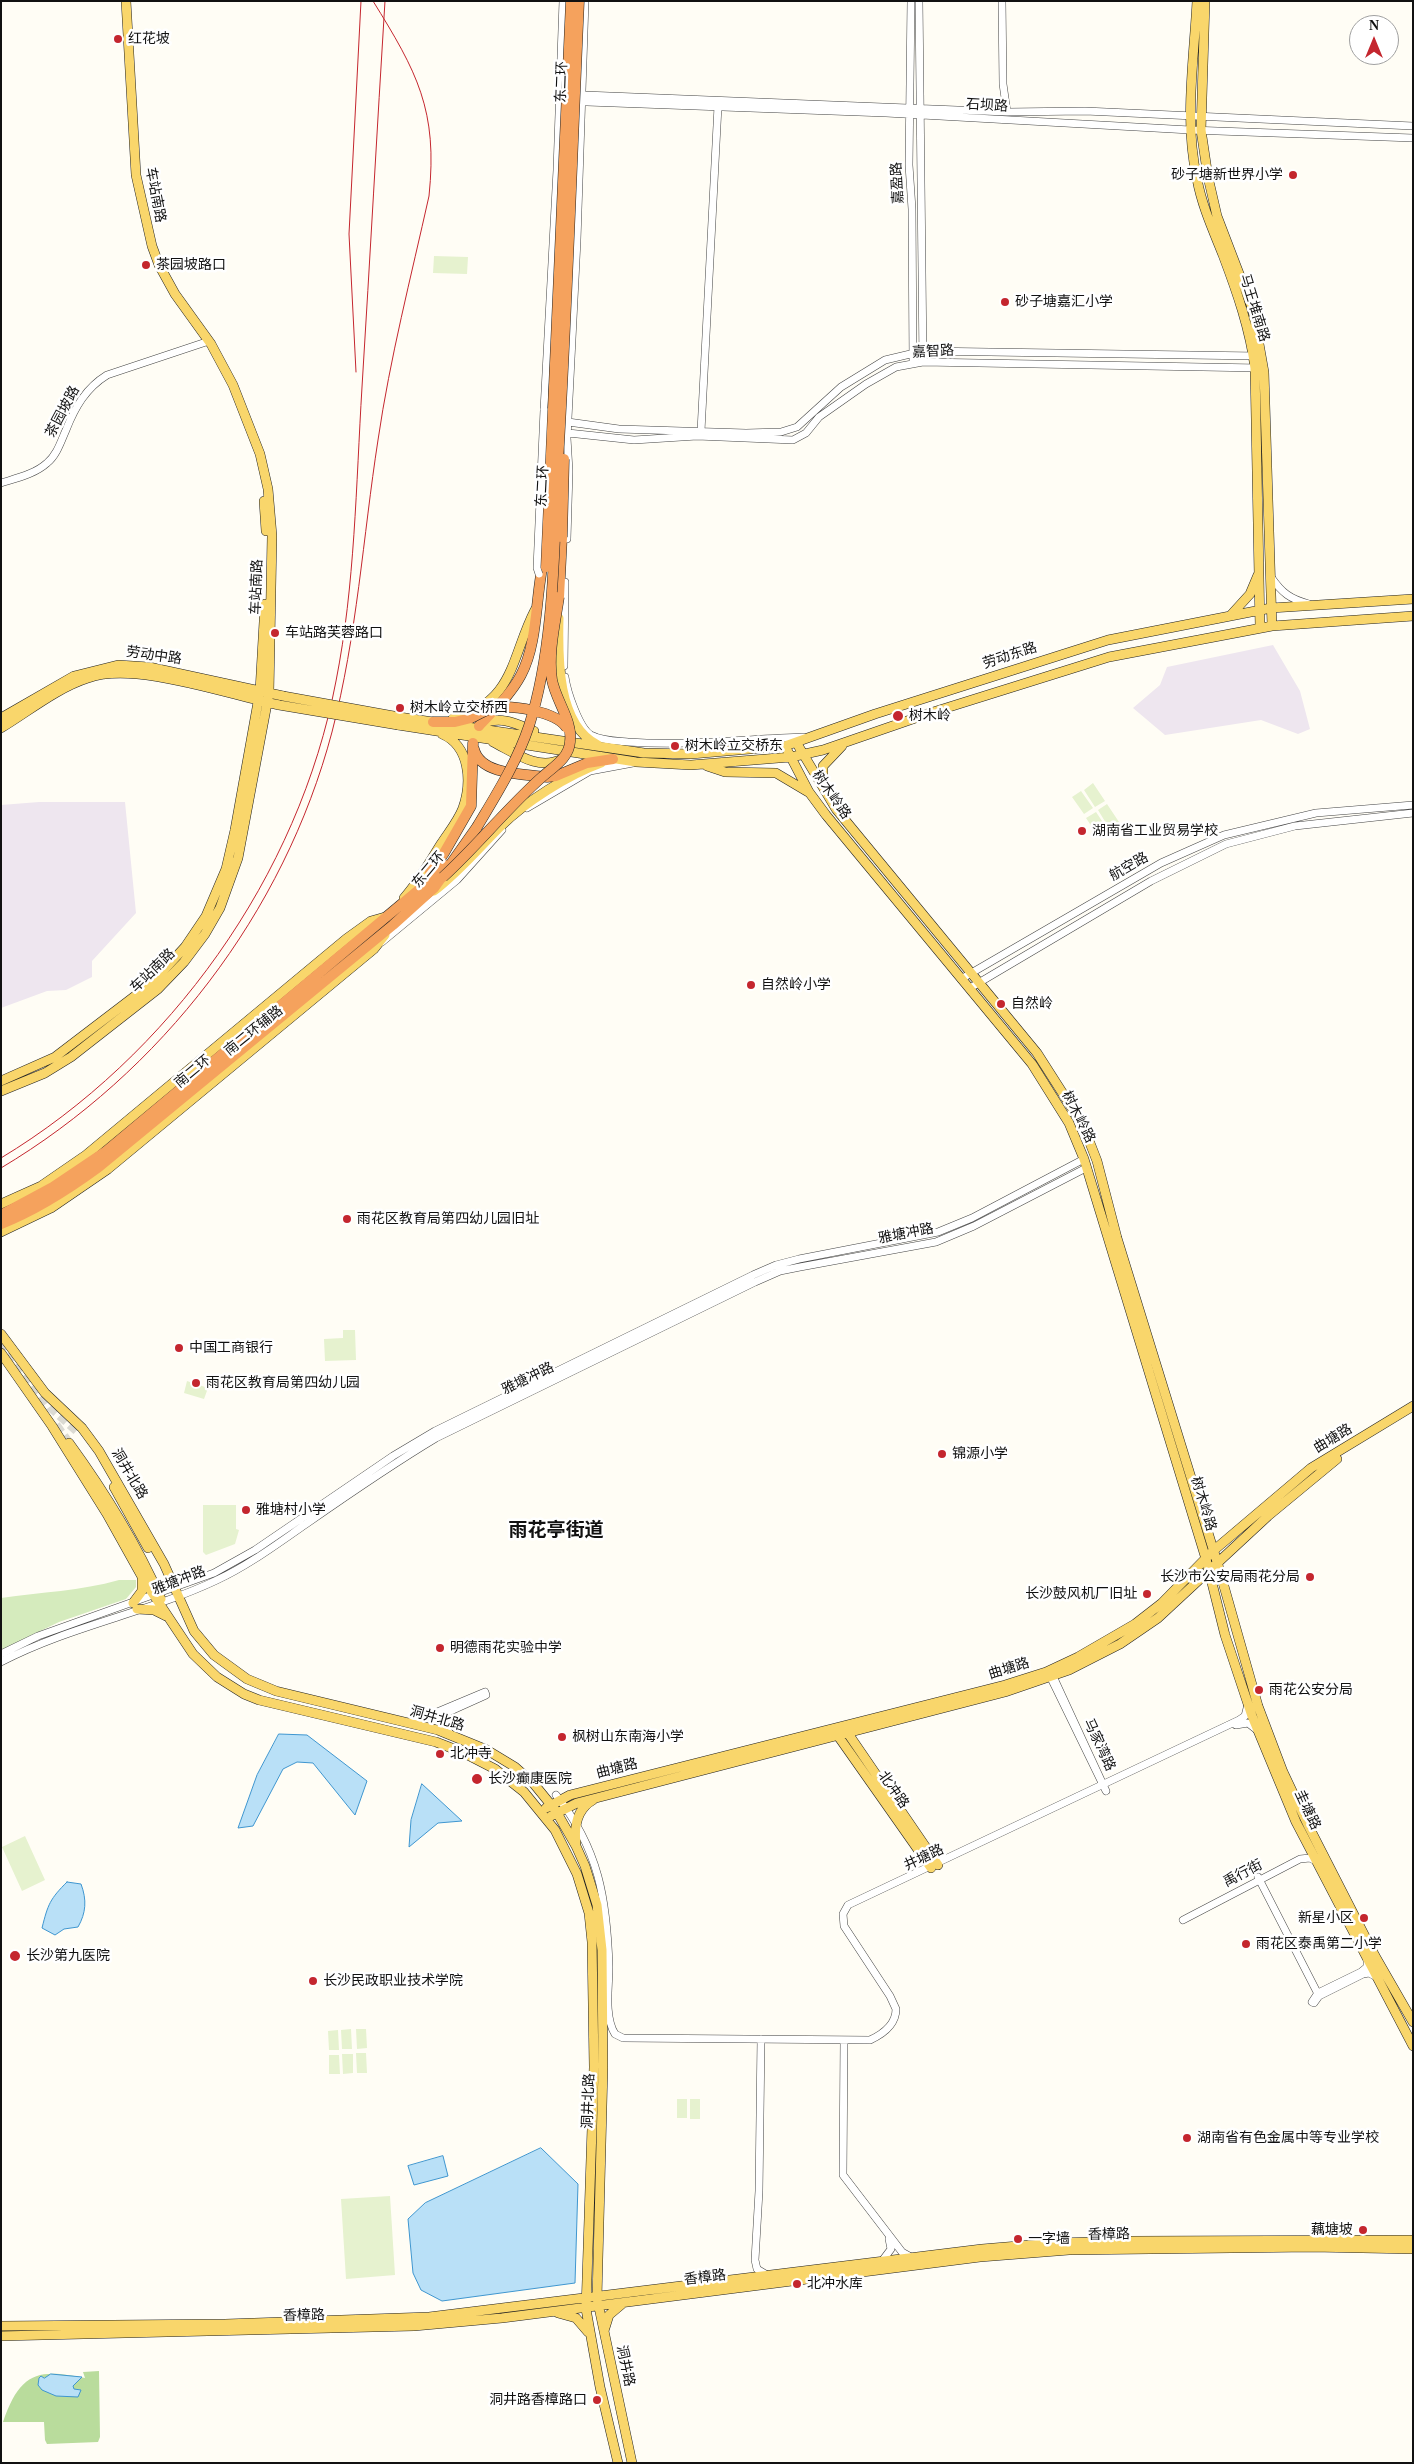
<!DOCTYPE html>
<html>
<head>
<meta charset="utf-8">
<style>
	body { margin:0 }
	#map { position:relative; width:1414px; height:2464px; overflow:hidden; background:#fffdf5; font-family:"Times New Roman",serif }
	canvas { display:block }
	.frame { position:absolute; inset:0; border:2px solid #111; pointer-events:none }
	.north { position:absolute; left:1349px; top:15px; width:50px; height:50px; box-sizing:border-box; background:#fff; border:1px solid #a0a0a0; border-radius:50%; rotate:0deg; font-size:14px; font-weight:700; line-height:20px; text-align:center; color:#111 }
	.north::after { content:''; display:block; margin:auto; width:18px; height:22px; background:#c4262e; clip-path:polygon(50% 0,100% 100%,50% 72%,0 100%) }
</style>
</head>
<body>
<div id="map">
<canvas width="1414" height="2464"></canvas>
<div class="frame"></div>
<div class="north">N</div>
</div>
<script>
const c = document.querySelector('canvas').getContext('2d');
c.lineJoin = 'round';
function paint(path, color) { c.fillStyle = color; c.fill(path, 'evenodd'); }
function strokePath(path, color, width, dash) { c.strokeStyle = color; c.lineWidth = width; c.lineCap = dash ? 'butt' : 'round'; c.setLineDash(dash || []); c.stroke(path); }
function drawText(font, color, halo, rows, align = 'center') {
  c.font = font + ' "Times New Roman","Noto Sans SC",serif'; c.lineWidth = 5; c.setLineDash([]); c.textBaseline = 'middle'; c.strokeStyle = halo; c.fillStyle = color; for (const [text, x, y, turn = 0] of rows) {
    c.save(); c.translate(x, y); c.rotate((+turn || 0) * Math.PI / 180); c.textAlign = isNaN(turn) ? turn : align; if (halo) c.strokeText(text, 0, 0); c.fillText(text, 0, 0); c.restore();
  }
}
const industrial = new Path2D(`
	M1273,645l27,46 10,38 -12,5 -37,-14 -96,15 -32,-27 27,-23 7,-18z
	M39,802h86l11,111 -44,48v16l-26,13 -19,1 -46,17v-203z`);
const green = new Path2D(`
	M119,1580h17v7l-10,12 -67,23 -58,28v-52c40,-6 80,-7 118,-18z`);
const forest = new Path2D(`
	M99,2371l1,66 -2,5 -51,2 -2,-4 -1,-18h-41c17,-49 34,-54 82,-44l-2,-6z`);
const pitch = new Path2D(`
	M434,256l34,1 -1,17 -34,-1z
	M1093,783l12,18 -10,6 -11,-17z
	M1081,791l12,17 -9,6 -12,-17z
	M1107,804l12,18 -10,6 -11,-18z
	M1096,812l12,18 -10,6 -12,-18z
	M343,1330h12l1,30 -31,1 -1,-22 19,-1z
	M187,1381l21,7 -4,11 -20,-6z
	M203,1505h33v24l3,1 -4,14 -29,11 -3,-3z
	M25,1836l20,44 -23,11 -20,-44z
	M351,2029l1,20h-10l-1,-19z
	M356,2029h10l1,19 -10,1z
	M338,2030l1,20h-10l-1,-19z
	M356,2053h10l1,20h-10z
	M342,2054h11v19l-10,1z
	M329,2055h10l1,19h-11z
	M677,2099h10v19h-10z
	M690,2099h10v20h-10z
	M390,2196l5,79 -49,4 -5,-80z`);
const water = new Path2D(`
	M279,1734l28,1 60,46 -12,34 -42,-52 -16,-1 -14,7 -30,57 -15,2 19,-53z
	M422,1784l40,37 -24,2 -29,24 2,-27z
	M67,1882l14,2c6,16 5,29 -3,43l-14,2 -9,6 -13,-7c6,-24 8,-29 25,-46z
	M541,2148l37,36 -3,99 -133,18 -21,-11 -8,-17 -5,-54 17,-16z
	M443,2156l5,20 -34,9 -6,-19z
	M51,2374l31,3 -9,9 1,3 7,1 -3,7 -22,-1 -14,-6 -4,-5 1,-7 2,-2 3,2z`);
const majorTunnel = new Path2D(`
	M1,1342l49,65 29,26
	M56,1425l13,18`);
const minor = new Path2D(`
	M911,1l-2,164 3,44 1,155
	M919,1l4,361
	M1002,1l1,83 4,28
	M560,94l447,18 78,-1 328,15
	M560,101l326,12 304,17 223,8
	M544,410l13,-240 6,-169
	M568,422l51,7 127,4 35,-1 16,-5 44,-40 44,-27 38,-9 334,5
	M701,431l17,-325
	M568,433l66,7 63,-4 96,4 13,-7 13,-16 47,-33 30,-17 27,-5 336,6
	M1,483c16,-5 34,-9 46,-20 10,-8 14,-22 19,-33 9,-23 20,-42 41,-55l102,-34
	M567,539l2,-68 -2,-33 10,-198 8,-239
	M1271,577c11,16 19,22 38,27
	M564,666l1,-84
	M565,677c2,14 14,51 26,58 11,6 26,6 37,7 60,4 117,-3 176,-5
	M527,808l63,-37 43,-8
	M382,942l75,-62 45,-50
	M961,979l200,-116 63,-28 92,-22 97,-8
	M970,988l181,-107 75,-37 69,-18 118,-13
	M1,1654l37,-18 176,-63 41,-23 138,-94 42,-25 318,-156 23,-10 23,-6 139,-27 34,-14 112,-59
	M1,1662c69,-36 146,-49 216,-82 32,-15 60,-36 89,-56 43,-30 85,-59 130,-86l319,-156 25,-11 20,-4 136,-25 38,-16 112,-58
	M1049,1674l57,117 -55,-119
	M409,1722l14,-4 62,-26 1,3 -40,18 -2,12 7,10
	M1236,1725l12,-2 9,7
	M556,1795c43,54 51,105 53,172 0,19 -5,50 6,67l8,4 247,2c13,-6 26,-16 26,-31l-6,-13 -46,-70 -1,-12 5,-9 391,-185 6,-4 3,-12
	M1258,1877l61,119
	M1183,1920l117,-61 10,-1 6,3
	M1367,1960v7l-6,5 -43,21 -6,9 2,1 5,-7 44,-22 6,-1 6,3
	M761,2039l-2,152 -4,69 2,9 10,6
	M844,2041l-1,134 59,77 9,5
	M882,2261l9,-12 -2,-10`);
const major = new Path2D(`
	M1197,1c-3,59 -13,120 0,178 5,27 16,51 26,76 14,37 27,74 32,113l5,260
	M1205,1l-4,129 7,47 9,39 36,94 11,62 8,254
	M264,501l2,30
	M1230,616l20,-22 8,-19
	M559,618c-1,39 -2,107 39,127
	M399,717l245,36 47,1 94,-8 90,-32 233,-74 163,-32 142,-9
	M1,718l73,-42 44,-11 31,2 134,29
	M453,718c62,-15 58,-62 82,-108
	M483,724c17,-9 34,0 51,7
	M398,725l238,37 55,3 100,-8 32,-7 107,-37 179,-56 163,-31 141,-10
	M1,728c28,-17 56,-40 87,-50 47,-17 141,17 191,27
	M493,742c22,11 45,29 69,17
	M796,742l40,67 201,244 46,72 14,36 20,77 101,327 40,141 25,66 26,55 66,129 38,66
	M785,746l24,46 17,23 206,249 37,59 15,36 122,400 19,76 27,81 44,106 117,224
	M707,766l18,6 51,1 32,19
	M823,787v-21l19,-20
	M434,891c25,-19 44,-42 66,-64 25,-25 68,-52 101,-64
	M404,898c15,-17 25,-35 37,-54 7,-11 17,-23 22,-36 9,-26 7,-62 -21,-74
	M1,1081l54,-24 97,-74 33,-36 21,-31 20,-47 9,-39 25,-139 5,-87
	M1,1091l44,-18 26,-16 87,-68 26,-27 21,-28 15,-26 18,-50 31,-165 3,-157 -4,-47 -8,-35 -27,-69 -22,-41 -36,-50 -16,-29 -7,-19 -16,-71 -10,-174
	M1,1204l40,-18 45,-31 260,-216 25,-18 14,-4
	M1,1232l50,-24 57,-39 266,-220 11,-14
	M1,1334l44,59 37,35 17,23 65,113 30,67 20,24 33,24 29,12 162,39 49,20 28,17 19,17 22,27 20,35 9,20 12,39 5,45 1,118 -6,230 35,165
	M1,1353l51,73 55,88 38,68 48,72 24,23 27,17 15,6 177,42 26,10 33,17 29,23 31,38 22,44 12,39 3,29 2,125 -8,242 14,78 18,76
	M69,1443c35,48 68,102 92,156
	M114,1487l34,61
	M133,1603l9,-12v-11
	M137,1609l17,1 12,6
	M845,1729l93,136
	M836,1733l95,135
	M546,1808l24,-13 435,-110 41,-13 32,-15 57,-33 27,-21 51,-52 98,-83 102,-62
	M551,1816l26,-13 428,-111 64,-22 51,-26 38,-26 110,-102 69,-57
	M576,1843c-2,-17 1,-34 17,-43
	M558,2313l18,5 12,14
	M1,2326l224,-2 204,-7 553,-68 72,-6 79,-2 280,-1
	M604,2331l5,-16 13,-11
	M1,2336l413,-10 88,-8 478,-61 89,-7 243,-3 101,2`);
const highway = new Path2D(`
	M559,597l3,-60
	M433,722h22l16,-4
	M479,726c15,-16 32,-32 42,-51 18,-34 14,-83 24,-121
	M474,749c6,26 50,25 73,28l9,-1 31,-13 26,-4
	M430,872l14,-19 27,-47 2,-63
	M1,1215l52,-28 52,-35 323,-270 17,-17
	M1,1224c36,-14 68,-35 98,-57l294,-242 41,-37 43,-61`);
const rail = new Path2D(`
	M356,372l-7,-138 12,-233
	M1,1158c169,-102 298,-282 335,-477 19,-96 20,-196 26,-294 8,-129 15,-257 23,-386
	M1,1168c161,-96 283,-255 331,-436 25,-96 31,-195 46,-292 12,-82 33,-163 51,-244 9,-86 -12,-124 -56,-195`);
const minorBridge = new Path2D(`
	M539,574l-2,-6 7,-158`);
const majorBridge = new Path2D(`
	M283,696l116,21
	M279,705l119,20`);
const highwayBridge = new Path2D(`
	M562,537l2,-78
	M546,567l25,-566
	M471,718c7,-3 14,-8 22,-10 19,-3 63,3 74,20
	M477,827c19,-32 40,-65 52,-101 26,-81 25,-180 29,-264 9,-154 14,-307 21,-461
	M443,877c35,-32 64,-69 99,-100 11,-10 27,-19 28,-35 3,-21 -14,-41 -18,-62 -4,-27 3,-56 7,-83`);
const markers = [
	[118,39,5,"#c4262e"],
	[1293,175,5,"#c4262e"],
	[146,265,5,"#c4262e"],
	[1005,302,5,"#c4262e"],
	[275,633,5,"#c4262e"],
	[400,708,5,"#c4262e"],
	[898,716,6,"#c4262e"],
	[675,746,5,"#c4262e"],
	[1082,831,5,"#c4262e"],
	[751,985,5,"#c4262e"],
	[1001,1004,5,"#c4262e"],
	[347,1219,5,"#c4262e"],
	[179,1348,5,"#c4262e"],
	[196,1383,5,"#c4262e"],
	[942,1454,5,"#c4262e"],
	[246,1510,5,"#c4262e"],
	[1310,1577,5,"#c4262e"],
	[1147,1594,5,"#c4262e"],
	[440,1648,5,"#c4262e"],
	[1259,1690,5,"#c4262e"],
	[562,1737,5,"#c4262e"],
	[440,1754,5,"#c4262e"],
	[477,1779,6,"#c4262e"],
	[1364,1918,5,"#c4262e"],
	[1246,1944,5,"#c4262e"],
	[15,1956,6,"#c4262e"],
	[313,1981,5,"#c4262e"],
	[1187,2138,5,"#c4262e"],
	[1363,2230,5,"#c4262e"],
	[1018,2239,5,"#c4262e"],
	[797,2284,5,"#c4262e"],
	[597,2400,5,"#c4262e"]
];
const poiNames = [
	["红花坡",128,39],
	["砂子塘新世界小学",1283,175,"right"],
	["茶园坡路口",156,265],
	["砂子塘嘉汇小学",1015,302],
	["车站路芙蓉路口",285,633],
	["树木岭立交桥西",410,708],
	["树木岭",909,716],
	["树木岭立交桥东",685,746],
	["湖南省工业贸易学校",1092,831],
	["自然岭小学",761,985],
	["自然岭",1011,1004],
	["雨花区教育局第四幼儿园旧址",357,1219],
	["中国工商银行",189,1348],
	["雨花区教育局第四幼儿园",206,1383],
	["锦源小学",952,1454],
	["雅塘村小学",256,1510],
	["长沙市公安局雨花分局",1300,1577,"right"],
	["长沙鼓风机厂旧址",1137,1594,"right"],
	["明德雨花实验中学",450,1648],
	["雨花公安分局",1269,1690],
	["枫树山东南海小学",572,1737],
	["北冲寺",450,1754],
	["长沙癫康医院",488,1779],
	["新星小区",1354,1918,"right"],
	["雨花区泰禹第二小学",1256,1944],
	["长沙第九医院",26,1956],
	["长沙民政职业技术学院",323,1981],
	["湖南省有色金属中等专业学校",1197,2138],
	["藕塘坡",1353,2230,"right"],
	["一字墙",1028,2239],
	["北冲水库",807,2284],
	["洞井路香樟路口",587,2400,"right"]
];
const streetNames = [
	["东二环",562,82,-88],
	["石坝路",987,106,3],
	["嘉盈路",898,183,-93],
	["车站南路",155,195,79],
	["马王堆南路",1254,308,73],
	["嘉智路",933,352,-3],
	["茶园坡路",63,412,-62],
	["东二环",543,486,-87],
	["车站南路",257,587,-88],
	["劳动中路",154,656,8],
	["劳动东路",1010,656,-18],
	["树木岭路",831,795,55],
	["航空路",1129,867,-30],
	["东二环",429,870,-50],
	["车站南路",153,971,-44],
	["南二环辅路",254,1031,-39],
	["南二环",193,1072,-40],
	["树木岭路",1078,1117,63],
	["雅塘冲路",906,1234,-11],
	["雅塘冲路",528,1379,-26],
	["曲塘路",1333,1439,-31],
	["洞井北路",129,1474,59],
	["树木岭路",1203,1504,73],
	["雅塘冲路",179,1581,-21],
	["曲塘路",1009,1669,-17],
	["洞井北路",437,1719,16],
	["马家湾路",1099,1745,65],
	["曲塘路",617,1769,-14],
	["北冲路",893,1790,55],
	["圭塘路",1307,1810,65],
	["井塘路",924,1858,-25],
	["禹行街",1243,1874,-28],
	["洞井北路",589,2101,-88],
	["香樟路",1109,2235,-1],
	["香樟路",705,2278,-7],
	["香樟路",304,2316,-1],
	["洞井路",625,2366,78]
];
const districtNames = [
	["雨花亭街道",556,1531]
];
paint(industrial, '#eee6ef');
paint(green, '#d5ebbd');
paint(forest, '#b9dc9c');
paint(pitch, '#e6f2cf');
paint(water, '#b9e0f7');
strokePath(water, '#3f96cf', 1);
strokePath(majorTunnel, '#dbdad3', 9, [9, 4.5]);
strokePath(minor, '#444', 8);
strokePath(major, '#222', 10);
strokePath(highway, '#222', 11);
strokePath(minor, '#fff', 7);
strokePath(major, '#f9d66b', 9);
strokePath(highway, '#f5a25d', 10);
strokePath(rail, '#c4262e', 1);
strokePath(minorBridge, '#444', 8, []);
strokePath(majorBridge, '#222', 10, []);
strokePath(highwayBridge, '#222', 11, []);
strokePath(minorBridge, '#fff', 7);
strokePath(majorBridge, '#f9d66b', 9);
strokePath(highwayBridge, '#f5a25d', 10);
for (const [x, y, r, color] of markers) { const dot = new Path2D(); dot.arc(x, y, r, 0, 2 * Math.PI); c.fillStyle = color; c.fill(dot); strokePath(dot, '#fff', 2); }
drawText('14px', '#111', '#fff', poiNames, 'left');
drawText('14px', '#111', '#fff', streetNames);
drawText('bold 19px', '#111', '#fff', districtNames);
</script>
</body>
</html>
